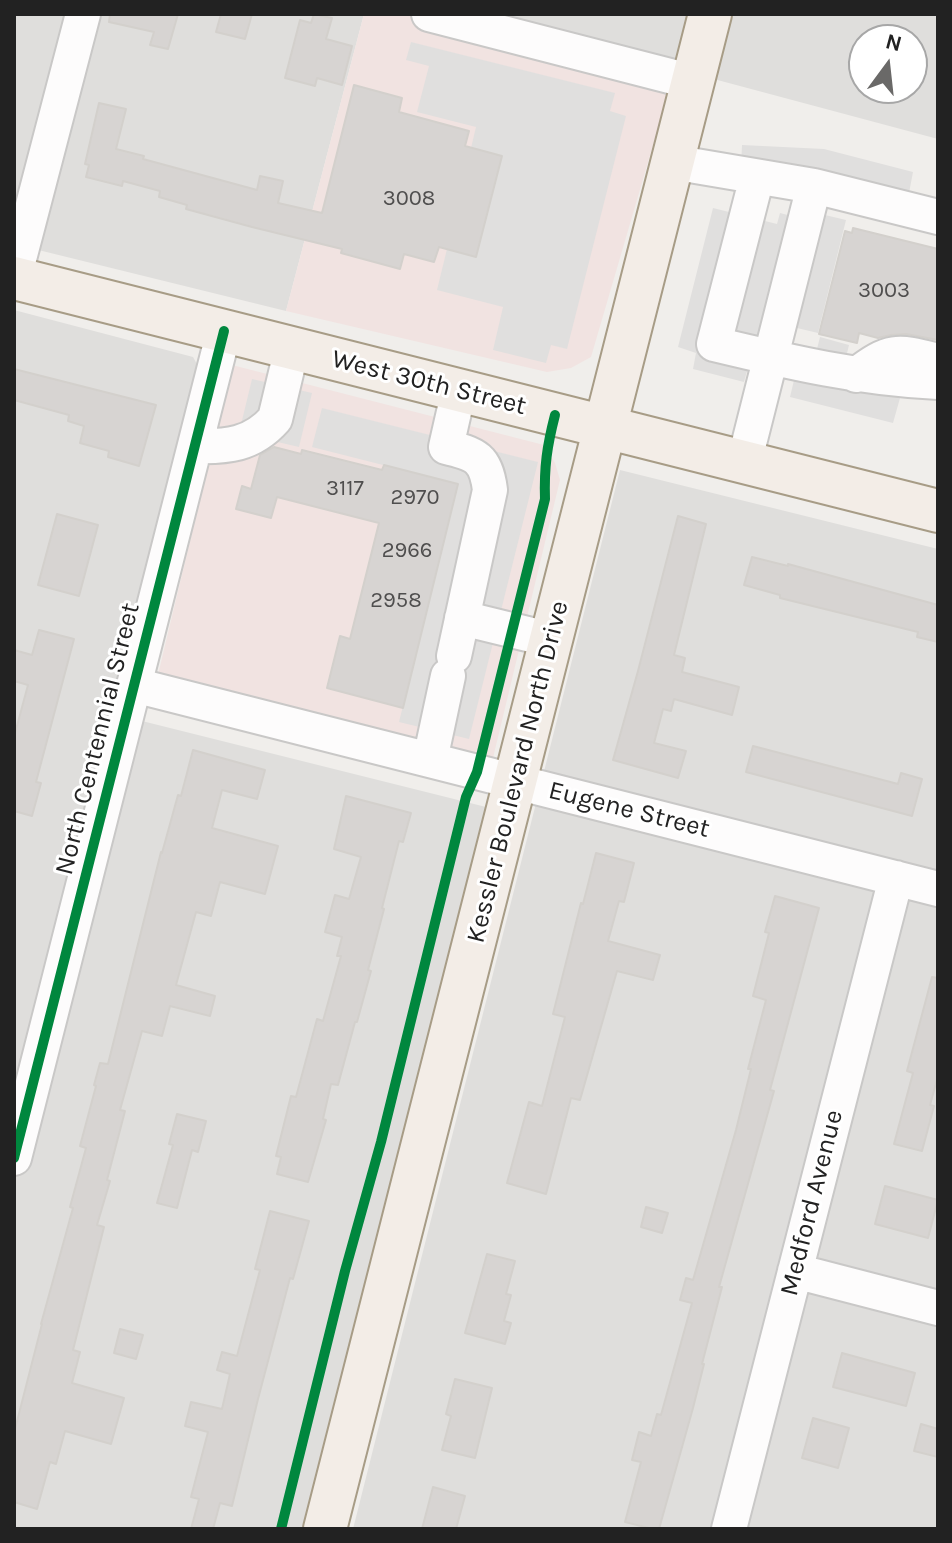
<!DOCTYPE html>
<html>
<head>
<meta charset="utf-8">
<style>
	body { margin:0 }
	#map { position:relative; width:952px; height:1543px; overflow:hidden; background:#f0eeeb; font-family:Karla,sans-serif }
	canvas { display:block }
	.frame { position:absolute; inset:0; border:16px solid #222; pointer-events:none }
	.north { position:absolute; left:848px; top:24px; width:80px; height:80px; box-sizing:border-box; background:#fff; border:2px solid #a7a7a7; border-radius:50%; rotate:15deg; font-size:22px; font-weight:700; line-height:32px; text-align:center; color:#222 }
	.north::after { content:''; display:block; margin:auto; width:28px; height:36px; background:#6a6968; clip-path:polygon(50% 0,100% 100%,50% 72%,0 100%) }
</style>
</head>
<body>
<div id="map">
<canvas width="952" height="1543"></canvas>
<div class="frame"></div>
<div class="north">N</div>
</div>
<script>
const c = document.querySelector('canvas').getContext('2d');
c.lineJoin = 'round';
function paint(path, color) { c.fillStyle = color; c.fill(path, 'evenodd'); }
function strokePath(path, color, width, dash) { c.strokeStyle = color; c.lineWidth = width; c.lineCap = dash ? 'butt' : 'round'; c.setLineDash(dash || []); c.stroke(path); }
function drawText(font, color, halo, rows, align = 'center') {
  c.font = font + ' Karla,sans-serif'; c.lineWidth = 6; c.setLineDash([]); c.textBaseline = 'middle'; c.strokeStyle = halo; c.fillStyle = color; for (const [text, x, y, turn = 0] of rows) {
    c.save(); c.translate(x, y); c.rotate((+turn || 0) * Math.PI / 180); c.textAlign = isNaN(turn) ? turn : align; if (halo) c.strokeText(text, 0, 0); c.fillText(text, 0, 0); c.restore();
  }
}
const residential = new Path2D(`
	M14,14h350l-78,297 -272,-67z
	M402,14h287l-19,73z
	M727,14h211v125l-228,-61zM864,40h48v48h-48z
	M14,310l179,47 5,9 -84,348 372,93 -178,722h-294z
	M620,470l318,79v980h-585z`);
const commercial = new Path2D(`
	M364,14h38l268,73 -79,270 -20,11 -24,4 -261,-61z
	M232,365l312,80 11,18 5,17 -68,282 -335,-83z`);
const parking = new Path2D(`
	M411,42l204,51 -5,18 16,5 -59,233 -16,-4 -5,18 -53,-13 10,-43 -66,-17 10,-41 29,7 26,-100 -31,-8 5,-21 -59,-15 12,-46 -23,-6z
	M742,145l82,4 89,23 -4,21 -168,-26z
	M713,208l64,16 3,-11 42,11 3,-9 21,5 -28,113 -21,-5 -7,28 24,5 6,-24 29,8 -9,37 60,16 -7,25 -103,-26 5,-21 -46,-12 -5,18 -51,-13 3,-16 -18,-6z
	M252,379l60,14 -13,54 -60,-14z
	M322,408l216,54 -69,277 -70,-17 59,-238 -146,-37z`);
const building = new Path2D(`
	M110,14h68l-10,35 -18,-4 4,-13 -45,-10z
	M221,14h31l-7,25 -29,-7z
	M314,14l18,4 -6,21 26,7 -10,39 -25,-7 -2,8 -30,-8 15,-58 11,3z
	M354,85l48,13 -3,14 70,19 -4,15 37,10 -26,101 -37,-10 -5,15 -30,-8 -4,15 -59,-16 1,-4 -90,-22 -66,-18 1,-4 -28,-8 1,-6 -37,-10 -1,5 -36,-9 3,-12 -4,-1 14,-61 27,6 -10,40 28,7 -1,3 114,31 3,-14 23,5 -5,22 44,10z
	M853,228l85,21v91l-32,-6 -15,1 -13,3 -19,-5 -2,10 -38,-9 26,-103 7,2z
	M14,369l142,36 -17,61 -31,-9 1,-6 -29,-8 4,-17 -16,-5 1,-6 -55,-15z
	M274,447l27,7 1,-4 80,20 2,-5 74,19 -55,224 -76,-20 13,-52 10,3 29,-116 -102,-26 -6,21 -35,-9 6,-23 9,3 9,-34z
	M57,514l41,11 -19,71 -41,-11z
	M678,516l28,8 -32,131 11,3 -3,14 57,15 -7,28 -58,-16 -3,12 -8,-2 -9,34 32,8 -8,27 -65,-18 25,-89z
	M752,557l36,9v-2l150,41v37l-21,-5 1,-5 -138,-34v-3l-36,-10z
	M39,630l35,9 -38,143 5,1 -9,33 -18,-5v-74l14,-52 -14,-4v-31l18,5z
	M753,746l145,38 3,-11 21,6 -10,37 -166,-44z
	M193,750l72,20 -8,29 -35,-9 -10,38 66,18 -13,48 -45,-12 -9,34 -15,-4 -20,73 39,11 -5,20 -40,-10 -8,30 -20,-5 -22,79 5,1 -18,69 3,1 -13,44 7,2 -31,123 7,2 -8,31 52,15 -13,46 -46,-13 -9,33 -6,-2 -13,47 -23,-7v-69l28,-109h-1l32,-116 -3,-1 16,-59 -6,-2 16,-60 -2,-1 6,-22 8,1 53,-212 1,1 16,-58 3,1z
	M346,796l65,17 -8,29 -4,-1 -17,67 2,1 -16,61 3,1 -14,51h-2l-17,63 -7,-1 -8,35 3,1 -18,62 -31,-8 4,-17 -5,-1 15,-60 5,1 21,-78 6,2 18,-65h-4l5,-19 -17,-5 10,-37 14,4 12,-42 -27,-8z
	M596,853l38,10 -10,39 -5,-1 -11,40 52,14 -7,25 -36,-9 -37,129 -9,-2 -25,96 -39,-11 22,-81 13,4 23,-89 -12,-3 28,-111 2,1z
	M775,896l44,12 -49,182 4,1 -55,196h3l-20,77h2l-11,44 -34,121h-6l-28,-7 16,-60 -9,-2 7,-28 12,4 6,-22 4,1 31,-112 -12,-3 6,-22 7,2 43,-150 15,-61h-3l18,-69 -13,-4 16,-63 -4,-1z
	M932,977l6,1v98l-8,29 4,1 -12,45 -28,-7 19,-71 -6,-2z
	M177,1114l29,7 -8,31 -6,-2 -15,58 -20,-5 16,-58 -4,-1z
	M885,1186l53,14 -10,38 -53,-14z
	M646,1207l22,6 -6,20 -21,-6z
	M270,1211l39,10 -16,58 -3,-1 -32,121 -26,107 -12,-3 -7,26h-22l8,-30 -8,-2 17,-65 -23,-6 6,-24 31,7 8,-35 -13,-4 5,-18 15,4 23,-86 -5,-1z
	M487,1254l28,7 -9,33 5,1 -7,26 7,2 -6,21 -40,-11z
	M120,1329l23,6 -7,24 -22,-6z
	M842,1353l73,20 -9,33 -73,-19z
	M455,1379l37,9 -17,70 -33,-8 9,-34 -5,-2z
	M813,1418l36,10 -11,40 -36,-10z
	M921,1424l17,5v28l-24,-6z
	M433,1487l32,9 -9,33h-34z`);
const minor = new Path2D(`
	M429,14l264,68
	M672,162l142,24 124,31
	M757,177l-43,167c75,18 148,35 224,38
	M14,278l69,-264
	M856,375c35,-27 42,-24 82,-14
	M195,446c32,1 57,-1 80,-27l17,-71
	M744,463l70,-277
	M462,618l90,22
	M454,656l36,-166c-4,-32 -14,-36 -44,-43l13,-57
	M134,685l804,204
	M430,760l18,-84
	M14,1158l210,-827
	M795,1271l143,37
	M729,1529l167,-651`);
const major = new Path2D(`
	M14,278l924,233
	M325,1529l385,-1515`);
const cycleway = new Path2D(`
	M14,1158l210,-827
	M281,1529l64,-258 36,-129 85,-345 11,-25 68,-273c-1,-32 2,-53 10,-84`);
const numberNames = [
	["3008",409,199],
	["3003",884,291],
	["3117",345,489],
	["2970",415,498],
	["2966",407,551],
	["2958",396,601]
];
const streetNames = [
	["West 30th Street",429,383,14],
	["North Centennial Street",98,739,-76],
	["Kessler Boulevard North Drive",518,772,-76],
	["Eugene Street",629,810,14],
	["Medford Avenue",812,1203,-76]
];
paint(residential, '#dfdedc');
paint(commercial, '#f1e3e1');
paint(parking, '#e0dfde');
paint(building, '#d7d4d2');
strokePath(building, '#d3d0cc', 2);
strokePath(minor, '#c9c8c7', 38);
strokePath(major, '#a79c86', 46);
strokePath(minor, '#fdfcfc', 34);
strokePath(major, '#f3ede7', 42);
strokePath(cycleway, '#00873e', 10);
drawText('22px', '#4f4e4e', null, numberNames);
drawText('26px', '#222', '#fff', streetNames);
</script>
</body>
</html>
